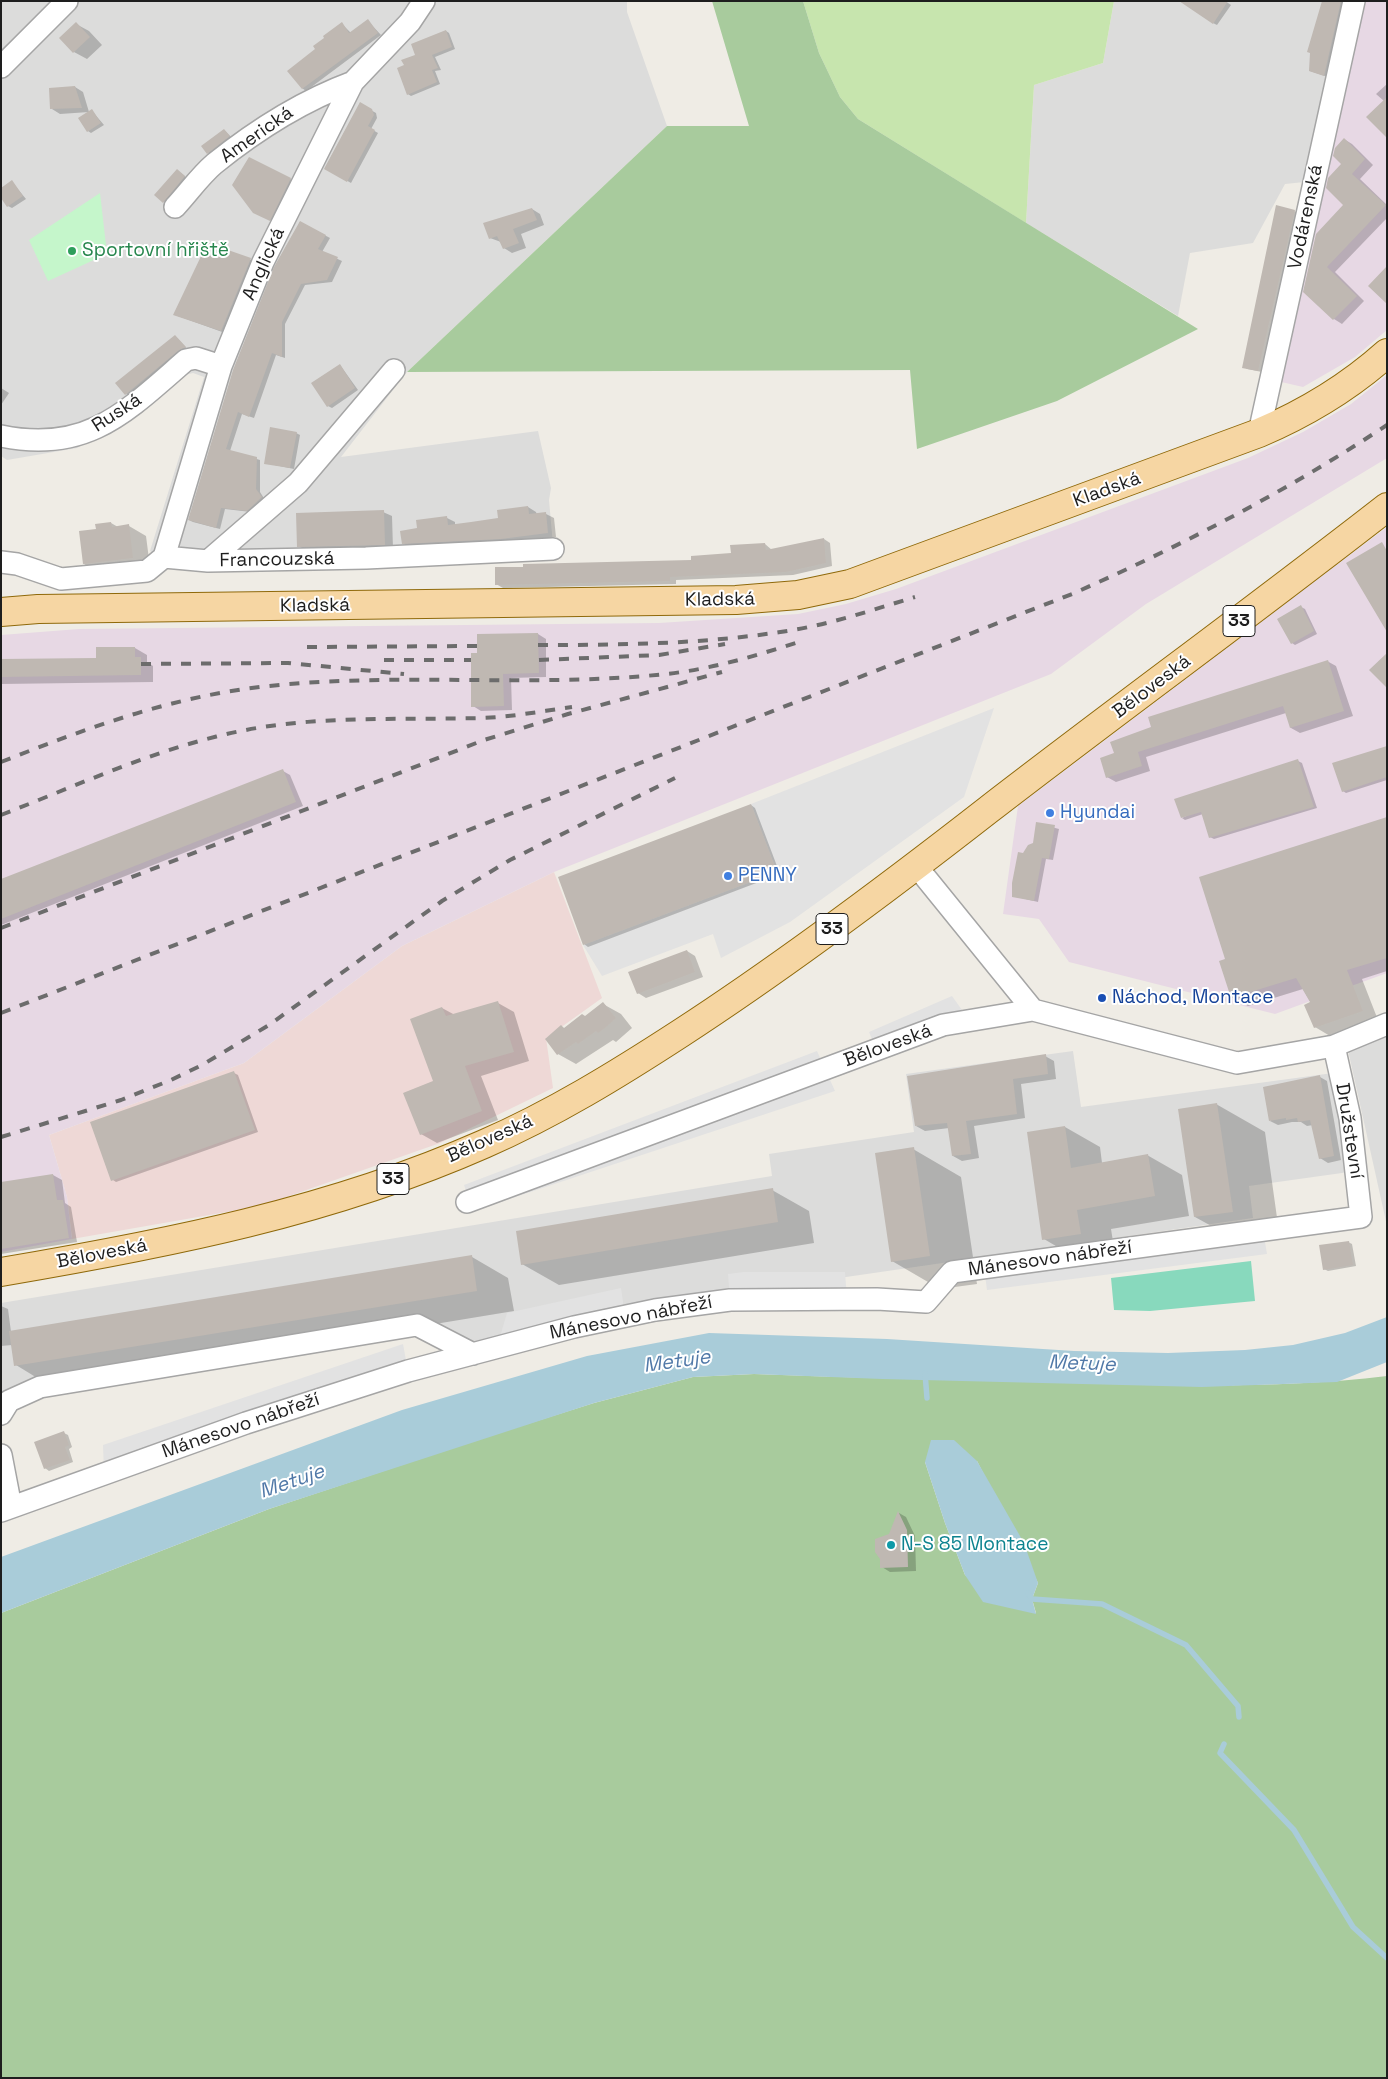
<!DOCTYPE html>
<html>
<head>
<meta charset="utf-8">
<style>
	body { margin:0 }
	#map { position:relative; width:1388px; height:2079px; overflow:hidden; background:#efece5; font-family:"Space Grotesk",sans-serif }
	canvas { display:block }
	.frame { position:absolute; inset:0; border:2px solid #1e1e1e; pointer-events:none }
</style>
</head>
<body>
<div id="map">
<canvas width="1388" height="2079"></canvas>
<div class="frame"></div>
</div>
<script>
const c = document.querySelector('canvas').getContext('2d');
c.lineJoin = 'round';
function paint(path, color) { c.fillStyle = color; c.fill(path, 'evenodd'); }
function strokePath(path, color, width, dash) { c.strokeStyle = color; c.lineWidth = width; c.lineCap = dash ? 'butt' : 'round'; c.setLineDash(dash || []); c.stroke(path); }
function drawText(font, color, halo, rows, align = 'center') {
  c.font = font + ' "Space Grotesk",sans-serif'; c.lineWidth = 4; c.setLineDash([]); c.textBaseline = 'middle'; c.strokeStyle = halo; c.fillStyle = color; for (const [text, x, y, turn = 0] of rows) {
    c.save(); c.translate(x, y); c.rotate((+turn || 0) * Math.PI / 180); c.textAlign = isNaN(turn) ? turn : align; if (halo) c.strokeText(text, 0, 0); c.fillText(text, 0, 0); c.restore();
  }
}
const residential = new Path2D(`
	M1,1h626v11l40,114 -260,246 -66,85 197,-26 13,57 -2,12 5,55 -227,12 -148,3 -29,-19 54,-174 -11,-4 -12,3 -47,39 -57,33 -70,12 -6,-4z
	M1114,1h252l-52,180 -29,3 -32,59 -63,10 -12,63 -152,-93 8,-138 69,-22z
	M1387,1033v193l-39,-176z
	M1073,1051l8,56 252,-34 16,99 -100,14 4,32 -607,88 -162,41 -59,-26 -16,-1 -391,64 -17,18v-99l771,-127 -3,-22 145,-22 -8,-58z`);
const commercial = new Path2D(`
	M554,872l48,126 -56,40 7,50 -113,55 -179,63 -189,33 -5,-42 -18,-62 195,-72 158,-117z`);
const industrial = new Path2D(`
	M1366,1h21v329l-32,27 -52,30 -26,-6 37,-200z
	M1387,375v83l-241,146 -95,70 -497,198 -152,74 -158,117 -195,72 18,62 5,42 -71,13v-617l78,-6 580,-6 139,-9 48,-10 50,-15 352,-131 55,-26 48,-28z
	M1387,527v446l-112,41 -206,-52 -30,-43 -36,-5 15,-108z`);
const grass = new Path2D(`
	M803,1h311l-11,62 -69,22 -8,138 -168,-104 -18,-22 -21,-44z`);
const forest = new Path2D(`
	M712,1h91l16,52 21,44 18,22 340,210 -141,72 -140,48 -7,-79 -503,2 260,-246h82z
	M754,1374c94,4 187,5 281,7 117,4 235,9 352,-5v702h-1386v-465l268,-104 217,-72 108,-34 99,-26zM977,1461l61,122 -6,16 4,14 -71,-38 -20,-52 -20,-61z`);
const park = new Path2D(`
	M100,193l7,61 -59,27 -19,-41z`);
const pitch = new Path2D(`
	M1251,1261l4,40 -105,10 -36,-1 -3,-32z`);
const parking = new Path2D(`
	M994,708l-30,89 -174,125 -69,36 -8,-24 -111,42 -19,-31 194,-73 -26,-68z
	M952,996l10,14 -88,34 -5,-12z
	M817,1051l18,40 -362,120 -9,-26z
	M1263,1230l4,24 -280,36 -3,-22z
	M743,1272h102l2,27 -117,1 -2,-26z
	M621,1288l4,28 -128,31 10,-34z
	M403,1344l5,27 -304,102 -1,-28z`);
const water = new Path2D(`
	M1387,1317v45l-50,20 -135,5 -320,-8 -128,-5 -61,3 -99,26 -325,106 -268,104v-56l401,-147 185,-54 122,-23 178,6 187,12 94,2 77,-3 48,-5 52,-12z
	M931,1440h23l23,21 47,82 14,40 -6,16 4,15 -53,-12 -18,-27 -20,-52 -20,-61z`);
const shadow = new Path2D(`
	M1225,1l6,4 -14,20 -4,-2z
	M1324,1h22l-18,76 -18,-6 1,-18z
	M368,21l13,14 -75,56 -4,-3 15,-39 9,-11 16,-14 9,9z
	M76,24l13,7 13,14 -15,14 -13,-7z
	M446,31l3,2 6,16 -20,8 6,13 -6,1 5,13 -29,12 -3,-2 -2,-28z
	M1387,84v52l-3,-35 -8,-7z
	M75,87l8,5 6,20 -29,2 -8,-5z
	M360,104l16,9 1,5 -6,11 7,4 -27,50 -26,-15z
	M92,111l12,14 -13,8 -3,-2z
	M224,130l9,9 -22,16 -3,-2z
	M1344,139l8,5 21,21 -13,14 27,26v13l-52,54 29,29 -22,23 -8,-5 -30,-28 41,-86z
	M249,159l45,22 -20,41 -16,-8z
	M181,173l7,6 -20,25 -12,-9z
	M12,182l14,17 -14,9 -4,-2z
	M532,209l8,5 4,11 -23,9 5,14 -14,5 -8,-5 -3,-6 -11,-4z
	M1294,211l4,2 -36,159 -15,-3 -3,-2z
	M300,222l30,16 -8,14 20,9 -10,21 -27,3 -20,39v34l-9,-3 -22,63 -12,-4 -12,37 30,9v32l5,8 -14,12 -26,-3 -5,20 -27,-7 -4,-2z
	M228,251l26,10 -29,72 -47,-17 38,-57h9z
	M175,336l13,14 -58,46 -4,-2z
	M340,365l18,25 -26,18 -4,-2z
	M1,388l8,5 -8,12z
	M296,433l4,2 -6,34 -29,-6z
	M528,507l8,5 1,3 9,-1 8,4 2,19 -46,6 -99,5 -8,-5 15,-13 29,-12 8,4v3l45,-6z
	M383,512l9,4 1,33 -86,2 -8,-5z
	M111,523l7,4 11,-1 17,10 4,31 -49,7 -17,-10 13,-34z
	M824,539l6,4 2,23 -39,9 -117,5v4l-173,4 -7,-4 29,-16 167,-7 40,-7 33,-10 7,6z
	M1301,607l4,2 12,25 -22,11 -3,-2z
	M538,634l8,5v38l-35,1 1,32 -31,1 -8,-5z
	M135,648l12,7v7l6,4v16l-152,2v-23l96,-2z
	M1327,661l9,5 17,50 -53,17 -9,-5 -5,-15 -140,44 4,14 -34,11 -9,-5 8,-23z
	M1387,747v33l-41,13 -3,-2z
	M1298,761l4,2 15,45 -103,31 -4,-2 -7,-23 -18,6 -3,-2z
	M283,771l7,4 13,31 -302,119v-44z
	M751,805l4,3 25,66 -192,73 -4,-3z
	M1387,818v153l-25,8 16,41 -48,16 -15,-9 -4,-24 -8,-14 -55,17 -16,-9 -5,-37z
	M1037,823l22,6 -6,31 -7,-1 -8,43 -25,-6 11,-42 10,-10z
	M687,951l8,5 8,21 -57,21 -8,-5z
	M498,1003l16,9 15,49 -48,15 17,44 -61,23 -16,-9 14,-52 7,-74 13,7z
	M603,1004l18,10 11,14 -16,14 -3,-2 -37,24 -18,-10 -11,-15 15,-12 3,2 21,-12z
	M1045,1056l9,5 2,18 -35,5 4,34 -51,8 5,32 -17,3 -9,-5 -4,-28 -24,3 -9,-5z
	M234,1073l4,2 20,57 -142,50 -3,-2z
	M1320,1077l7,4 14,79 -13,3 -8,-5 -7,-33 -6,1 -6,-4h-9l-14,3 -8,-4z
	M1216,1104l49,28 15,107 -36,5 -49,-27z
	M1065,1127l35,20 2,16 45,-8 35,20 7,41 -78,13 4,25 -37,5 -34,-20z
	M913,1149l48,28 16,107 -37,5 -48,-28z
	M53,1175l9,5 3,23 6,4 6,35 -76,12v-71z
	M772,1190l37,21 5,32 -255,42 -37,-21z
	M1348,1242l4,2 4,22 -28,5 -4,-2z
	M472,1257l36,21 6,33 -462,76 -36,-22 -4,-20 -11,1v-40l7,3 3,23z
	M64,1433l4,2 4,12 -3,2 4,13 -24,9 -4,-3z
	M899,1513l7,4 9,19 1,35 -26,1 -8,-5z`);
const stream = new Path2D(`
	M925,1373l2,25
	M1028,1593l4,6 70,5 84,41 52,61 1,11
	M1224,1744l-4,9 74,77 59,97 34,31`);
const building = new Path2D(`
	M1179,1h49l-15,23z
	M1322,1h19l-17,75 -15,-5 1,-18 -3,-1z
	M368,19l10,14 -76,56 -15,-18 28,-22 -2,-3 11,-8 -1,-2 19,-14 7,11z
	M76,22l14,15 -17,16 -14,-15z
	M446,30l6,17 -20,8 6,13 -6,2 5,12 -30,13 -10,-27 7,-3 -3,-5 14,-5 -4,-11z
	M75,86l7,22 -32,1 -1,-21z
	M1387,97v41l-21,-21z
	M360,102l12,7 2,6 -6,11 7,4 -28,52 -23,-13z
	M92,109l9,14 -14,9 -9,-14z
	M224,129l6,7 -23,18 -6,-8z
	M1344,138l21,21 -13,15 34,31 -59,62 30,29 -24,24 -30,-28 13,-58 27,-29 -17,-17 2,-10 13,-14 -8,-8 2,-8z
	M249,157l42,21 -21,43 -17,-8 -21,-28z
	M177,169l8,7 -22,27 -9,-8z
	M12,180l11,16 -16,11 -6,-9v-10z
	M1276,205l19,5 -37,161 -16,-3z
	M532,208l5,12 -24,9 6,14 -16,6 -6,-13 -8,3 -6,-16z
	M300,221l26,14 -8,14 20,8 -11,23 -26,4 -19,38v35l-10,-4 -23,64 -11,-5 -12,37 31,8 -1,32 6,8 -15,14 -26,-3 -5,20 -28,-8 45,-150 41,-103z
	M228,250l23,8 -30,73 -48,-16 30,-63 12,6 2,-3 7,3z
	M1387,266v38l-19,-18z
	M175,335l11,12 -8,4 -53,44 -10,-12z
	M340,364l15,24 -28,19 -16,-24z
	M270,427l27,5 -7,36 -26,-4z
	M528,506l1,8 17,-2 2,21 -47,6 -99,5 -2,-13 17,-3 -1,-8 31,-4 1,9 23,-3 27,-4 -1,-8z
	M384,510l1,35 -88,2 -1,-34z
	M111,522l1,5 17,-3 4,34 -50,6 -4,-33 17,-2 -1,-5z
	M824,538l2,25 -40,9 -116,5v4l-175,4v-18h28v-3l168,-4v-4l40,-3 -1,-8 35,-2 1,7z
	M1382,542l5,9v81l-41,-69z
	M1301,605l13,26 -23,13 -14,-25z
	M538,633l1,40 -36,1 1,32 -33,1v-54h6v-19z
	M96,647h39v10h6v18l-140,2v-18l95,-1z
	M1387,653v35l-18,-18z
	M1328,660l16,51 -54,17 -7,-22 -145,46 4,14 -36,12 -6,-20 14,-5 -4,-11 41,-15 -3,-10z
	M1387,746v31l-45,15 -10,-29z
	M1298,759l16,48 -105,31 -8,-26 -20,6 -7,-19z
	M283,769l13,33 -295,117v-40z
	M751,804l26,68 -194,73 -25,-68z
	M1387,817v141l-40,12 16,41 -49,17 -10,-23 6,-3 -14,-24 -65,20 -12,-37 6,-2 -26,-82z
	M1036,822l19,3 -6,34 -7,-1 -8,43 -22,-4v-14l6,-31 5,1 5,-8 5,-2z
	M687,950l8,22 -58,22 -9,-22z
	M498,1001l16,51 -49,14 17,45 -62,24 -17,-42 30,-12 -23,-62 32,-12 4,9z
	M603,1002l13,16 -11,10 -7,5 -2,-2 -18,13 -2,-2 -19,13 -12,-16 16,-14 3,3 18,-14 3,2z
	M1046,1054l2,20 -35,5 4,35 -51,7 5,33 -19,2 -5,-33 -32,3 -8,-50z
	M234,1071l21,59 -144,51 -21,-59z
	M1320,1075l14,81 -15,3 -9,-39 -12,2 -1,-4 -11,2v-2l-17,3 -6,-34z
	M1217,1103l16,109 -39,5 -16,-108z
	M1065,1126l6,42 77,-14 7,42 -78,14 4,24 -39,6 -15,-108z
	M914,1147l16,109 -39,6 -16,-109z
	M53,1174l4,26h6l6,38 -68,11v-67z
	M773,1188l5,34 -257,43 -5,-34z
	M1349,1241l4,24 -30,5 -4,-25z
	M472,1255l5,36 -463,75 -5,-35z
	M64,1431l5,14 -4,2 5,13 -26,9 -10,-27z
	M898,1511l9,19 1,37 -28,1v-9l-5,-7v-13l14,-5z`);
const minor = new Path2D(`
	M1,67l66,-66
	M175,207c13,-14 25,-31 39,-43 42,-34 88,-63 139,-82
	M1259,433l95,-432
	M1,436c86,18 125,-24 185,-76l10,-2 25,8
	M164,557l57,-191 42,-104 90,-180 57,-60 14,-21
	M208,561l90,-78 96,-113
	M1,562l16,2 44,15 86,-8 17,-14 44,4 158,-3 187,-9
	M917,867l116,143
	M467,1202l476,-177 90,-15 204,53 97,-17 53,-22
	M1,1414l8,-13 31,-14 377,-62 56,29
	M1,1455l10,52
	M1,1511l245,-88 162,-52 166,-44 81,-17 75,-10 147,-1 49,3 26,-30 409,-55 -11,-99 -16,-72`);
const major = new Path2D(`
	M1,612l37,-3 698,-9 62,-5 52,-11 409,-151c47,-20 90,-46 128,-80
	M1,1272c165,-28 329,-60 483,-128 69,-30 134,-70 197,-111 106,-69 207,-145 307,-223 132,-102 267,-200 399,-303`);
const rail = new Path2D(`
	M538,645c85,0 171,-1 255,-15 42,-7 82,-21 122,-33
	M307,647l171,-1
	M384,660h87
	M539,660l120,-5 66,-11
	M141,664l147,-1 116,11
	M1,762c89,-35 172,-66 268,-76 132,-14 265,2 397,-12 47,-5 92,-19 136,-33
	M1,815c88,-34 175,-76 269,-89 70,-10 141,-6 212,-8 30,-1 60,-7 90,-11
	M1,928l483,-188 84,-26 154,-42
	M1,1013l1071,-419c109,-48 215,-103 315,-169
	M1,1137l120,-37 50,-20 31,-15 67,-40 173,-124 68,-41 165,-82`);
const markers = [
	[72,251,5,"#2e9e5b"],
	[1050,813,5,"#3f7fe0"],
	[728,876,5,"#3f7fe0"],
	[1102,998,5,"#1a4fb4"],
	[891,1545,5,"#0f9aa8"]
];
const shields = [
	[1239,621,32],
	[832,929,32],
	[393,1179,32]
];
const shieldNames = [
	["33",1239,621],
	["33",832,929],
	["33",393,1179]
];
const streetNames = [
	["Americká",257,135,-35],
	["Vodárenská",1306,217,-78],
	["Anglická",264,264,-66],
	["Ruská",117,413,-33],
	["Kladská",1107,490,-20],
	["Francouzská",277,560,-1],
	["Kladská",720,600,-1],
	["Kladská",315,606,-1],
	["Běloveská",1152,687,-37],
	["Běloveská",888,1046,-20],
	["Družstevní",1349,1131,81],
	["Běloveská",490,1139,-24],
	["Běloveská",102,1254,-11],
	["Mánesovo nábřeží",1050,1259,-8],
	["Mánesovo nábřeží",631,1318,-11],
	["Mánesovo nábřeží",241,1426,-19]
];
const leisureNames = [
	["Sportovní hřiště",82,251]
];
const shopNames = [
	["Hyundai",1060,813],
	["PENNY",738,876]
];
const transitNames = [
	["Náchod, Montace",1112,998]
];
const cultureNames = [
	["N-S 85 Montace",901,1545]
];
const waterNames = [
	["Metuje",677,1362,-8],
	["Metuje",1082,1364,2],
	["Metuje",292,1482,-19]
];
paint(residential, '#dcdcdb');
paint(commercial, '#eed8d6');
paint(industrial, '#e7d8e4');
paint(grass, '#c7e5ae');
paint(forest, '#a8cb9d');
paint(park, '#c5f6cb');
paint(pitch, '#88d9bd');
paint(parking, '#e2e2e2');
paint(water, '#a9ccd9');
paint(shadow, '#0003');
strokePath(stream, '#a9ccd9', 5.5);
paint(building, '#bfb8b2');
strokePath(minor, '#a5a5a5', 24);
strokePath(major, '#8f690a', 30);
strokePath(minor, '#fff', 21);
strokePath(major, '#f6d6a3', 28);
strokePath(rail, '#6c6c6c', 4, [10, 10]);
for (const [x, y, r, color] of markers) { const dot = new Path2D(); dot.arc(x, y, r, 0, 2 * Math.PI); c.fillStyle = color; c.fill(dot); strokePath(dot, '#fff', 2); }
for (const [x, y, w] of shields) { const box = new Path2D(); box.roundRect(x - w / 2, y - 15.5, w, 31, 4); c.fillStyle = '#fff'; c.fill(box); strokePath(box, '#1e1e1e', 1); }
drawText('bold 18px', '#1e1e1e', null, shieldNames);
drawText('19px', '#1e1e1e', '#fff', streetNames);
drawText('19px', '#27864d', '#fff', leisureNames, 'left');
drawText('19px', '#366cbe', '#fff', shopNames, 'left');
drawText('19px', '#164399', '#fff', transitNames, 'left');
drawText('19px', '#0d838f', '#fff', cultureNames, 'left');
drawText('italic 20px', '#5179a8', '#fff', waterNames);
</script>
</body>
</html>
